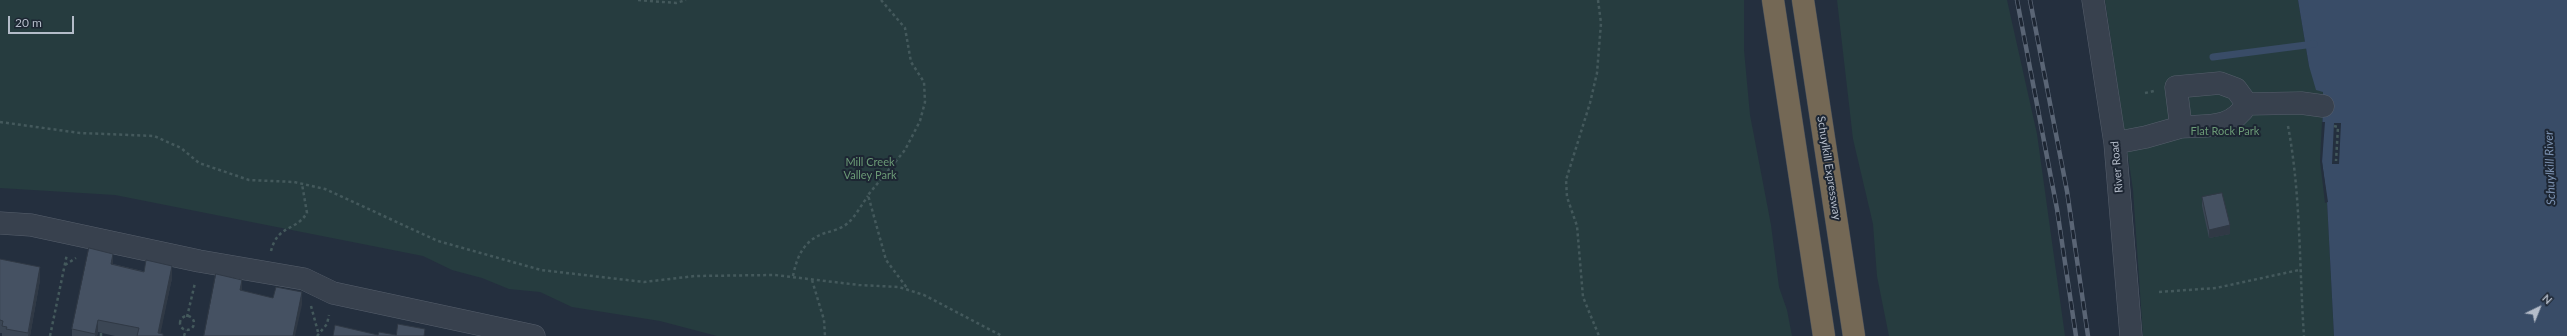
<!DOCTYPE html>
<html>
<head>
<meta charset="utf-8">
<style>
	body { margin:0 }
	#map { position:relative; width:2567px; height:336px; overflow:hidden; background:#242f3e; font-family:Lato,sans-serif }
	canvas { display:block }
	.north { position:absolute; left:2519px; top:288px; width:40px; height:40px; -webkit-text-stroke:3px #1d2633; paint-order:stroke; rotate:43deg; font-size:11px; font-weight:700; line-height:16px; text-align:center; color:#b4bcc9 }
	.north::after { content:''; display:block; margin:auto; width:14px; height:18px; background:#b4bcc9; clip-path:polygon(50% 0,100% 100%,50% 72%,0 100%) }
	.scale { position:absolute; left:8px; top:16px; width:66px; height:18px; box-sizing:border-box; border:2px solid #b4bcc9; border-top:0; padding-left:5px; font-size:12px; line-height:14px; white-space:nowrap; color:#b4bcc9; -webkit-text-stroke:3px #1d2633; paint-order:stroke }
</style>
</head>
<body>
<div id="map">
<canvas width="2567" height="336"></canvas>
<div class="north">N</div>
<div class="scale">20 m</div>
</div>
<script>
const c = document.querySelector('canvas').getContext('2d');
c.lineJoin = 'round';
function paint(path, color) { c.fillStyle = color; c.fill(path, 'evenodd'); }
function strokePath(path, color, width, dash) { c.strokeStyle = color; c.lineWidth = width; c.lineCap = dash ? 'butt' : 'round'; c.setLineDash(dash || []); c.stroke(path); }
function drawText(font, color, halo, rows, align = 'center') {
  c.font = font + ' Lato,sans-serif'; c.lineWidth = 4; c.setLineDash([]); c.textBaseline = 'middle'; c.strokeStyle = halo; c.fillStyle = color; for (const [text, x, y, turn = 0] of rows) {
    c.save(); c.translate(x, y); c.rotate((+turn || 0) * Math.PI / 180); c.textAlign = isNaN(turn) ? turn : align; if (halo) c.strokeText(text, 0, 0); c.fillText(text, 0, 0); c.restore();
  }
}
const green = new Path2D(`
	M0,0h1744v50l6,65 21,110 8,62 8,23 5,26h-1075l-57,-15 -88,-14 -32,-15 -31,-3 -27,-11 -30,-8 -29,-14 -308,-61 -115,-7z
	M1837,0h170l30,134 28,202h-176l-12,-60 -4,-52 -20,-85z
	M2105,0h193l11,66 14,26 -1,69 5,40 7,135h-191l-10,-146z`);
const water = new Path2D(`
	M2298,0h269v336h-233l-7,-135 -5,-40 1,-69 -7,-2 -7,-24z`);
const pier = new Path2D(`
	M2322,122h3l-3,40 6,40 -3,1 -5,-42z
	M2334,123h7l-2,41h-7z`);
const stream = new Path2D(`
	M2213,57l101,-13`);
const path = new Path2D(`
	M638,0l38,3 10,-3
	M881,0l24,28 6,34 13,20 1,20 -5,19 -15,29 -37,45 18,65 21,28
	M1598,0l3,23 -4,50 -7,30 -24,77 1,17 10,29 6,71 16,39
	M2145,93l9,-2
	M0,122l80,11 74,3 27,12 18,15 50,17 45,2 31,7 113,52 103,29 103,12 51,-6 80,-1 84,10 40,2 25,8 78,41
	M2288,126c13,69 11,140 16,210
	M2334,126l4,1 -2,34
	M271,251c7,-27 24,-19 36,-38l-5,-29
	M65,265l11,-7
	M793,276c4,-20 11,-36 32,-43 7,-2 16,-4 23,-10 7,-6 14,-19 20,-27
	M812,280l12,40 1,16
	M2159,292l57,-4 83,-18
	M311,306l7,26
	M180 323a7 7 0 1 1 14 0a7 7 0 1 1-14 0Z
	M187,317l8,-34
	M50,336l17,-82
	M101,336v-3
	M184,336l2,-6
	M317,336l10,-12 2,-9`);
const minor = new Path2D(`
	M2093,0l22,143 16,193
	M2247,104l54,-1 22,3
	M2181,127c27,-2 50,3 66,-23
	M2115,143l31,-6 35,-10 -5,-40 44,-4 16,6 11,15
	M0,223l31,2 168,36 105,18 29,14 201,43`);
const highway = new Path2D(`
	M1773,0l51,336
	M1803,0l51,336`);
const rail = new Path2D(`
	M2017,0l40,209 19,127
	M2030,0l37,191 21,145`);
const wall = new Path2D(`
	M2202,197l28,37 -21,4 -7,-32z
	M0,259l40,21 -10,56h-28v-3h-2z
	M113,264l59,14 -12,55 3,3h-48l-17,-4 -1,4h-25v-7z`);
const shadedWall = new Path2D(`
	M2230,225v9l-21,4v-8z
	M113,254v12l-2,-2z
	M172,266v12l-12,58 -2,-3z
	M40,267v13l-10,56h-2z
	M242,280v12l-2,-2z
	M302,292v13l-7,31h-2z
	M98,320v12l-1,4h-2z`);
const building = new Path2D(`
	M2222,193l8,32 -21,5 -7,-33z
	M89,248l24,6 -2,10 33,8 2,-12 26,6 -14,67 5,1v2h-26l2,-8 -41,-8 -3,14 -23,-5z
	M0,259l40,8 -12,66 -22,-4 1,-2 -5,-1 1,-5 -3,-1z
	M216,274l26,6 -2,10 33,8 3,-11 26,5 -9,44h-89z
	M398,324l27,5 -1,7h-91l2,-11 43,10 1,-3 17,3z`);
const parkNames = [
	["Flat Rock Park",2225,131],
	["Mill Creek",870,162],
	["Valley Park",870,175]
];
const streetNames = [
	["River Road",2117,167,-95],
	["Schuylkill Expressway",1829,168,81]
];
const waterNames = [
	["Schuylkill River",2550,168,-92]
];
paint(green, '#263c3f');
paint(water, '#394c67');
paint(pier, '#242f3e');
strokePath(stream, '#394c67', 7);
strokePath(minor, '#565f6c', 23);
strokePath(highway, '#434c59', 23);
strokePath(path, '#44595c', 2.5, [3, 3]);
strokePath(minor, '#38414e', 22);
strokePath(highway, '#746855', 22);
strokePath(rail, '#5a6575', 4.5);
strokePath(rail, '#1d2633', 3, [9]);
paint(wall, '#3b4654');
paint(shadedWall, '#303945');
paint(building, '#455162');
strokePath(building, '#303945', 1);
drawText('11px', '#6b9a76', '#1d2633', parkNames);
drawText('11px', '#b4bcc9', '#1d2633', streetNames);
drawText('italic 12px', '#7c92b1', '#1d2633', waterNames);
</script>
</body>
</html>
